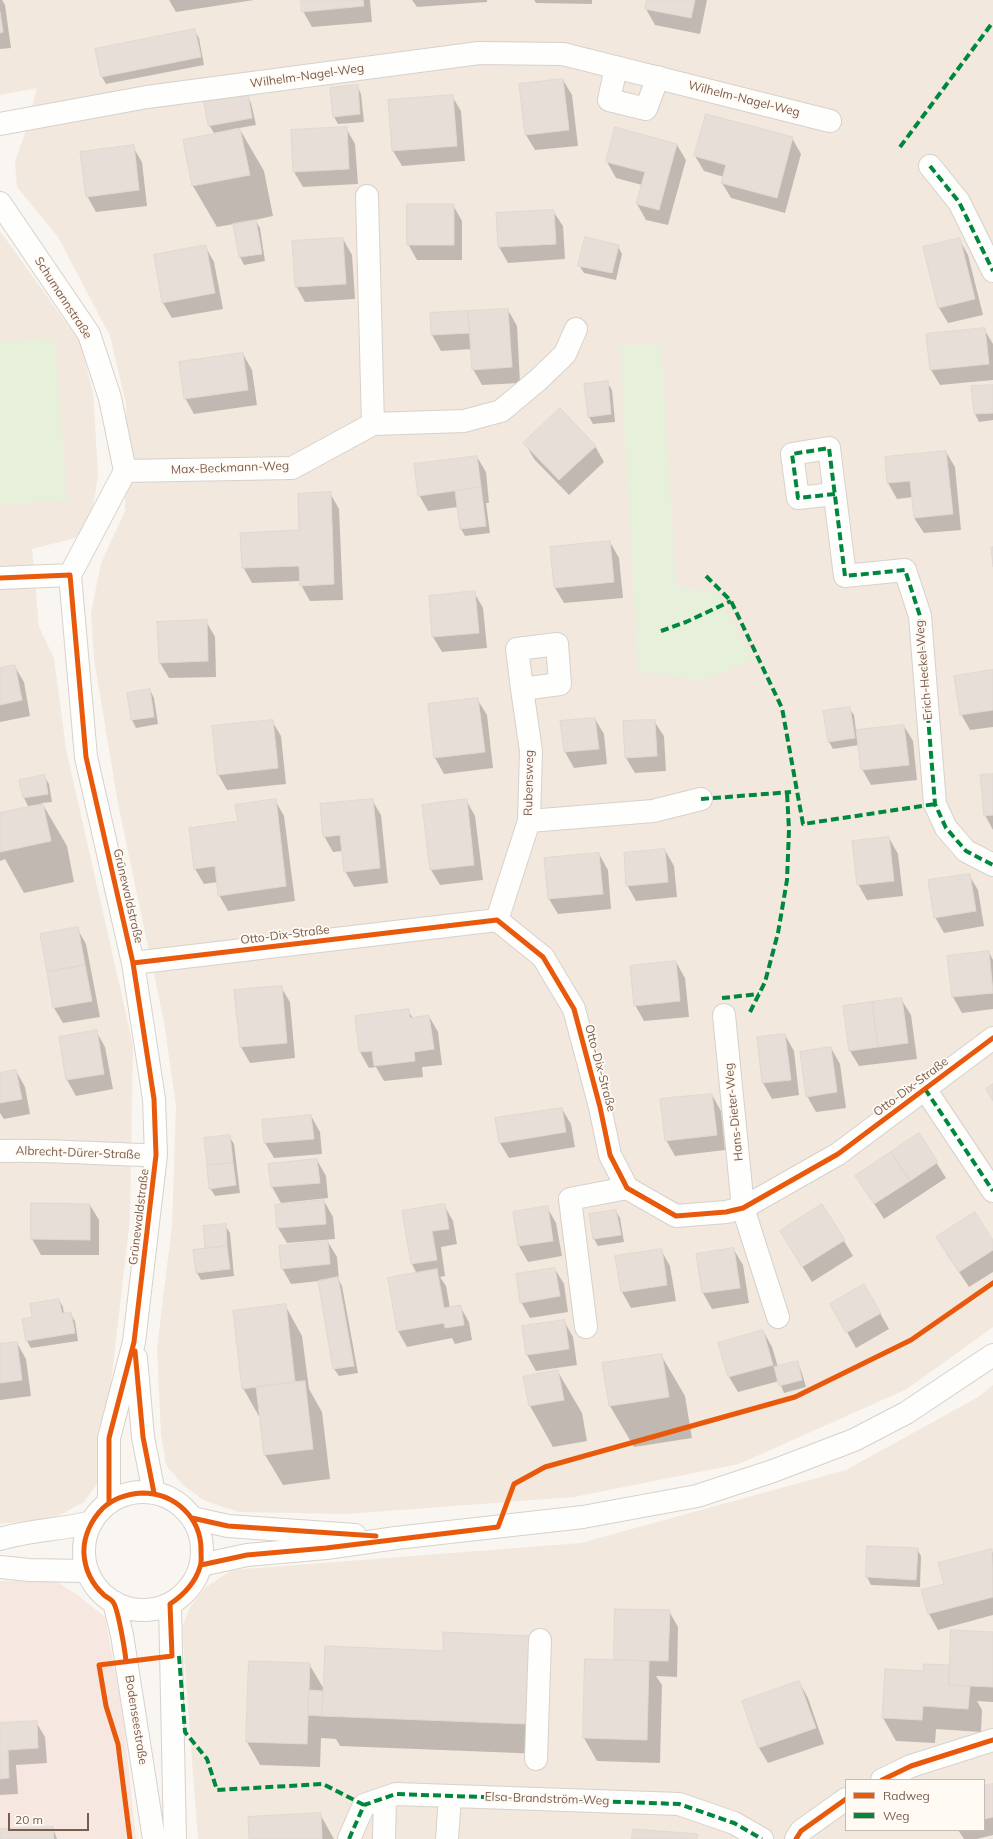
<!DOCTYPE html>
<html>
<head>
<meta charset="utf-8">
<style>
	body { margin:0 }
	#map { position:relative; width:993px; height:1839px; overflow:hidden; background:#f9f5f0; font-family:Mulish,sans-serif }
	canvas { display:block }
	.legend { position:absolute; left:845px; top:1779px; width:140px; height:52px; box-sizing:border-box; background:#fffaf3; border:1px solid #cabbb1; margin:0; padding:5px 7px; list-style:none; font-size:12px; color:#7a5c4d }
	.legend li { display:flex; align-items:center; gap:8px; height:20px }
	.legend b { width:20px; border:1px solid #cabbb1 }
	.scale { position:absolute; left:8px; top:1813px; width:81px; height:18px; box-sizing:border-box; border:2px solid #7a5c4d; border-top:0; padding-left:5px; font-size:12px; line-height:14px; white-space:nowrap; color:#7a5c4d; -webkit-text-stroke:3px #fffaf3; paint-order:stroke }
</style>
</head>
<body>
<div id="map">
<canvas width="993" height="1839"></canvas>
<ul class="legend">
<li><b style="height:5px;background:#e8590c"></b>Radweg</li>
<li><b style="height:5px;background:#00873e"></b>Weg</li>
</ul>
<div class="scale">20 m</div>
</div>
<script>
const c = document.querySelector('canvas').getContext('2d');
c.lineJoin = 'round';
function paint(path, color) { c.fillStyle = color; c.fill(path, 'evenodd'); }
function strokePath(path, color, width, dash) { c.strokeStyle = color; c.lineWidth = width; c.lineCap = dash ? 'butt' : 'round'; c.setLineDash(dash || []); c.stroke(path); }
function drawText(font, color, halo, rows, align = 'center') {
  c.font = font + ' Mulish,sans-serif'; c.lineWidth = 3.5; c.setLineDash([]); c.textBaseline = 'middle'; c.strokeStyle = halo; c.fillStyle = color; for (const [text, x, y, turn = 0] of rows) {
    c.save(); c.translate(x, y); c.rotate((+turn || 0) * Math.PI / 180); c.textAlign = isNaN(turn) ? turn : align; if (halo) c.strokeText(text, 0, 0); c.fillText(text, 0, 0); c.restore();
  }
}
const residential = new Path2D(`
	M0,0h993v1327l-86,62 -168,75 -165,33 -228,17 -107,-2 -36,-12 -21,-16 -16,-19 -5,-31 -4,-86 15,-123 4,-119 -12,-84 -46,-218 -24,-145 -3,-46 10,-50 24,-52 1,-107 -16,-68 -52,-99 -41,-50 -2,-25 11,-32 11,-42 -37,7z
	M0,231l80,111 13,50 5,83 -7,46 -16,17 -43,11 7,78 15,31 12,91 67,296 -3,173 -30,262 -16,22 -30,16 -54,6z
	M993,1385v454h-795l-16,-212 8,-20 16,-20 26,-17 349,-27 265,-73 132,-73zM846,1780h138v50h-138z`);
const commercial = new Path2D(`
	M52,1579l24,15 29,23 18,98 13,124h-136v-258z`);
const green = new Path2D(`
	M55,338l12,162 -67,5v-163z
	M661,344l15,242 40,6 37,69 -50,19 -66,-9 -4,-93 -13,-233z`);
const shadow = new Path2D(`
	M0,0h2l3,5 6,43 -11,1z
	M169,0h85l-78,12z
	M302,0h68l2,22 -60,5 -9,-16z
	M412,0h75v2l-70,5z
	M534,0h58v4l-56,-1z
	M648,0h59l-7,34 -45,-9 -9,-16z
	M194,30l5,8 5,27 -98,19 -4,-7z
	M563,80l9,15 6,51 -43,4 -9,-15z
	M357,86l4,8 3,28 -26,2 -4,-7z
	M247,95l4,8 5,22 -17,3 25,43 9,45 -18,4 5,8 5,33 -21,4 -4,-8 -6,-33 -17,3 -24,-41 -9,-45 54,-11v-2l-24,5 -5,-8z
	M452,96l9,15 4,50 -63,5 -9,-15z
	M346,128l9,16 3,40 -55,3 -9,-15z
	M792,138l9,16 -16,59 -54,-15 -9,-15 2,-6 -20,-6 -9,-15z
	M677,145l9,15 -18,65 -22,-5 -9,-16 5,-19 -26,-7 -9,-16z
	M133,147l9,15 5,44 -51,6 -9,-16z
	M453,205l9,16v39h-45l-9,-16z
	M553,211l10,15 2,33 -57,4 -9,-16 -2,-33z
	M343,239l9,16 3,44 -50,3 -9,-16z
	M959,239l9,16 15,60 -35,8 -9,-15z
	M205,246l9,16 9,47 -51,9 -9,-15z
	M618,246l4,8 -6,26 -32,-7 -5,-8z
	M508,310l9,16 3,57 -38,2 -9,-16 -1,-20 -31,2 -9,-16 -1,-21z
	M984,329l9,15v36l-53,5 -9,-15z
	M243,354l9,16 5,35 -63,9 -9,-16z
	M607,382l5,8 3,32 -22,2 -4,-7z
	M993,386v34l-14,2 -4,-8 -3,-27z
	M525,443l70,3 9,16 -35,33 -35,-36z
	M946,452l9,15 6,63 -37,3 -10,-15 -1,-21 -16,2 -9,-16 -2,-25z
	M477,457l9,15 3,31h-3l4,30 -25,3 -4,-7 -3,-22 -30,4 -9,-16z
	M330,493l9,16 4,91 -33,1 -9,-16v-4l-49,2 -9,-16 57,-36z
	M610,542l9,16 4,40 -59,5 -9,-15z
	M474,592l9,16 4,40 -45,4 -9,-15z
	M206,621l9,16 1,40 -47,1 -9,-15z
	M15,667l9,15 6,34 -30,6v-53z
	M993,671v56l-23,3 -9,-16z
	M150,690l4,8 4,26 -22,4 -4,-8 -4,-26z
	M477,699l10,16 6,53 -49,6 -9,-16 -6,-53z
	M849,708l5,7 2,16 48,-5 9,15 4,39 -46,5 -9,-16 -3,-24 -26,4 -4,-7z
	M595,719l9,15 3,30 -33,4 -9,-16 -3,-30z
	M272,721l9,15 5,48 -59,6 -9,-16z
	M654,721l10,15 2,35 -31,2 -9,-15z
	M993,775v55l-8,-15z
	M44,776l5,8 3,18 -10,1 25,43 7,36 -50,11 -19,-34 -5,2v-47l36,-8 -1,-1 -7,1 -4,-8 -4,-17z
	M275,800l9,16 11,85 -67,10 -9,-16 -1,-13 -14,2 -9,-15 44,-47z
	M372,800l9,15 7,68 -34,4 -9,-16 -2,-20 -10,1 -9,-16z
	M466,800l9,16 8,64 -43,5 -9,-15z
	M889,838l9,16 5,42 -36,4 -9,-16z
	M665,850l9,16 3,31 -41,4 -9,-16z
	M599,854l9,16 3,39 -53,5 -9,-15z
	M969,875l9,15 6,36 -40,7 -9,-16z
	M77,928l9,16 14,73 -37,6 -9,-15z
	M989,952l4,8v49l-31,4 -9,-16 -5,-40z
	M676,962l9,16 4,39 -45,4 -9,-16z
	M281,987l9,15 5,56 -45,5 -9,-16 -6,-56z
	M901,999l10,16 6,44 -58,7 -9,-15z
	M408,1011l5,7 16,-2 9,16 4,33 -20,2 1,10 -39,4 -8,-14 -7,1 -9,-16 -4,-35z
	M96,1031l9,16 8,42 -37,7 -9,-16 -7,-42z
	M785,1035l9,16 5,44 -27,4 -9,-16z
	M831,1048l9,16 6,44 -30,4 -9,-16z
	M16,1071l9,16 5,27 -26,5 -4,-6v-39z
	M712,1095l9,16 4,39 -50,6 -9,-16z
	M562,1109l9,15 4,23 -66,11 -9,-15z
	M311,1116l9,16 2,22 -48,4 -9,-15z
	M919,1135l27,43 -62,41 -28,-43z
	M229,1136l5,8 6,49 -25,3 -5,-8z
	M317,1160l9,16 2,22 -47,5 -9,-16z
	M324,1201l9,16 2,22 -48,4 -9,-15z
	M32,1204l58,1 9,15v35h-58l-9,-16z
	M444,1205l9,16 4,23 -16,3 4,29 -5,1 6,9 4,22 10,-2 9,16 3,18 -17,4 -3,-6 -45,9 -9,-16 -9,-52 28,-5 -5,-10 -9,-52z
	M547,1207l9,16 6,33 -34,6 -9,-16 -5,-33z
	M616,1211l4,7 4,24 -26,4 -4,-7z
	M225,1225l5,8 4,43 -33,4 -4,-7 9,-24 -1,-22z
	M844,1241l9,15 -41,26 -22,-35z
	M993,1241v31l-24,15 -23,-34z
	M328,1242l9,15 2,23 3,6 16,87 -19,3 -5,-7 -15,-88 -28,3 -9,-16z
	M661,1250l9,16 6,35 -45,7 -9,-16 -6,-35z
	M734,1250l9,15 6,38 -37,6 -9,-16 -6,-38z
	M555,1269l9,15 4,28 -38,6 -9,-16z
	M864,1285l25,44 -33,19 -25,-44z
	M59,1300l4,7 1,7 6,-1 5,8 3,20 -47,7 -4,-7 -4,-22 10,-1z
	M285,1305l17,31 7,53 13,23 8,67 -47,6 -18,-30 -5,-37 -17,-30z
	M564,1321l9,16 4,28 -41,6 -9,-16 -4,-28z
	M763,1331l9,16 6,20 19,-5 4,8 5,17 -22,6 -5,-12 -41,11 -9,-15z
	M17,1343l9,16 5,37 -31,4v-55z
	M661,1355l24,41 7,42 -58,9 -24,-41 -7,-42z
	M558,1372l24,41 5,28 -34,6 -23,-41z
	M868,1547l49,2 4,7 -1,31 -49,-2 -4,-8z
	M991,1550l2,3v62l-55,15 -9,-16 -6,-23 22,-6z
	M669,1611l9,16 -1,50 -21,-1 6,9 -2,78 -63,-2 -13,-23 31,-77z
	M993,1633v69l-16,-1 5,9 -1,22 -45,-3 -1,14 -39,-2 -13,-23 3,-48 38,2 25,-6z
	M529,1637l14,117 -203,-8 -4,-7 -15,-1 -1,29 -60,-2 -13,-23 62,-78 15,25 120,-37z
	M799,1682l9,16 16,46 -56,19 -9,-15z
	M36,1722l9,15 2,26 -31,2 2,29 -18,1v-71z
	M993,1785v50l-16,4h-13l-6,-9h26v-43z
	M320,1814l14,25h-84z
	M53,1828l4,11h-57v-9z`);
const building = new Path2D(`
	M301,0h62l1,6 -62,6z
	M647,0h48l-4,18 -46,-9z
	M0,12l3,20 -3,1z
	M195,29l6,28 -100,20 -6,-28z
	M563,79l6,51 -44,5 -6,-51z
	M358,85l2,29 -27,3 -3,-29z
	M248,94l4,24 -44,8 -4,-24z
	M453,95l4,51 -65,5 -4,-51z
	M706,114l87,23 -16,61 -56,-15 5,-18 -32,-9z
	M347,127l2,42 -56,3 -2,-42z
	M615,127l62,17 -18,66 -23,-6 9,-32 -39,-10z
	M240,129l10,46 -58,11 -9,-46z
	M134,145l5,45 -53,7 -6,-45z
	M407,204h47v41h-47z
	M554,210l2,34 -58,3 -2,-34z
	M256,220l6,34 -23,3 -6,-33z
	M585,237l34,8 -7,28 -34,-7z
	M343,238l3,46 -51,3 -3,-46z
	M960,238l15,61 -37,9 -15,-61z
	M206,245l9,48 -53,10 -8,-48z
	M508,309l4,58 -40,3 -4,-59z
	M468,311l2,22 -39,2 -1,-22z
	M985,328l4,36 -59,6 -4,-36z
	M243,353l5,37 -64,9 -5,-37z
	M608,381l3,33 -23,3 -4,-33z
	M993,385v28l-19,1 -3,-28z
	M560,408l36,38 -37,34 -36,-37z
	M946,451l7,63 -39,4 -4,-37 -23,2 -2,-26z
	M477,456l4,31 -63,9 -4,-32z
	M481,487l5,39 -26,3 -5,-38z
	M331,492l3,92 -34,2 -1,-20 -57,2 -2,-35 59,-3 -1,-36z
	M610,541l4,41 -60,6 -4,-41z
	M993,547v20l-2,-19z
	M475,591l4,42 -47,4 -3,-41z
	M207,620l1,41 -49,2 -2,-41z
	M15,665l7,35 -22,5v-37z
	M993,670v40l-33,5 -6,-39z
	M150,689l4,28 -23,3 -4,-27z
	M478,698l7,54 -51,6 -6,-54z
	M850,707l5,31 -27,4 -5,-31z
	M595,718l4,31 -35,3 -4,-31z
	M273,720l5,48 -61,7 -5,-49z
	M655,720l2,36 -32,2 -2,-37z
	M904,725l5,40 -48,5 -5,-40z
	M993,774v41l-9,1 -4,-41z
	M45,775l3,19 -25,4 -4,-18z
	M276,799l10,87 -68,10 -3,-30 -21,3 -5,-41 49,-7 -3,-16z
	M373,799l7,69 -36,4 -4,-37 -17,2 -3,-33z
	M467,799l7,66 -44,5 -8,-65z
	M43,804l8,37 -51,11v-39z
	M889,837l5,44 -37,4 -5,-44z
	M665,849l3,33 -42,4 -2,-33z
	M599,853l4,41 -55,5 -4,-41z
	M970,874l6,37 -42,7 -6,-38z
	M78,927l7,38 -38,7 -7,-38z
	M989,951l4,42 -41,4 -5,-41z
	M676,961l4,40 -46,5 -4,-40z
	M85,965l7,36 -39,7 -6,-36z
	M282,986l5,57 -47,4 -6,-57z
	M902,998l6,45 -30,4 -6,-45z
	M872,1002l6,45 -29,4 -6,-45z
	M409,1009l1,9 19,-3 5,34 -20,3 1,9 -41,5 -2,-15 -13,1 -4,-36z
	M97,1030l7,44 -38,6 -7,-43z
	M785,1034l6,46 -29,3 -5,-46z
	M831,1047l6,45 -31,5 -6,-45z
	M16,1070l6,29 -22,4v-30z
	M993,1084v17l-7,-12z
	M712,1094l5,41 -52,6 -5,-42z
	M562,1108l4,24 -67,11 -4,-25z
	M311,1115l3,24 -50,4 -2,-23z
	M919,1133l19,29 -28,19 -19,-29z
	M230,1135l3,28 -26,2 -3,-27z
	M891,1152l19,29 -36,23 -19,-28z
	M317,1159l3,24 -49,4 -3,-23z
	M233,1163l3,22 -27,4 -2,-24z
	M324,1200l2,24 -49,4 -2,-23z
	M31,1203l59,1v36l-59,-1z
	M445,1204l4,25 -17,2 5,29 -26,4 -9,-53z
	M822,1204l23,36 -43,27 -22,-36z
	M548,1206l5,35 -35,5 -5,-34z
	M616,1210l5,25 -28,4 -4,-25z
	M975,1212l18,28v10l-34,22 -23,-35z
	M226,1224l1,22 -22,2 -2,-22z
	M328,1241l2,23 -49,5 -2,-23z
	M227,1246l3,23 -34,4 -3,-23z
	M734,1248l6,40 -38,5 -6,-39z
	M662,1249l5,36 -46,7 -6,-36z
	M555,1268l5,28 -40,7 -4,-29z
	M437,1269l7,39 17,-3 3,20 -19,3 -1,-5 -47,8 -9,-53z
	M338,1277l16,89 -21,3 -15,-88z
	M864,1284l17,29 -35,20 -16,-29z
	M59,1299l3,14 9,-1 4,21 -49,8 -4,-22 10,-2 -2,-13z
	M286,1304l9,78 -53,7 -9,-78z
	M565,1320l4,29 -43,6 -4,-29z
	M763,1330l10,35 -45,12 -10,-34z
	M17,1342l5,38 -22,3v-39z
	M662,1354l7,43 -60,9 -7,-43z
	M798,1361l4,19 -23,6 -5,-19z
	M558,1370l6,30 -35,6 -6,-29z
	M305,1381l8,68 -49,6 -8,-68z
	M867,1546l51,2 -2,32 -50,-3z
	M992,1549l1,48 -65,17 -7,-24 23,-6 -6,-21z
	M615,1609l55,1 -2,51 -54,-1z
	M951,1630l42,2v55l-44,-2z
	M443,1632l87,4 -4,88 -204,-8 3,-70 118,5z
	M585,1659l64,2 -2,79 -64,-2z
	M249,1661l61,2 -3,81 -61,-2z
	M924,1664l26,1 -1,20 21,1 -2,23 -45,-3 -1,14 -40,-2 3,-49 38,2z
	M799,1681l17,47 -58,20 -16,-47z
	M309,1690l14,1 -1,25 -14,-1z
	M37,1721l1,27 -30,2 1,28 -9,1v-56z
	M993,1784v33l-9,2v-33z
	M321,1813l1,26h-73l-1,-22z
	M53,1827l1,12h-54v-10z
	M633,1829l65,5 -1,5h-65z`);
const minor = new Path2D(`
	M616,67l-7,33 37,9 12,-32
	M0,124l147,-27 332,-44 84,1 267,67
	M930,166l29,36 34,69
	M367,196l6,228
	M0,203l89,131 21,64 15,73
	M125,471l167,-3 81,-44 91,-3 37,-10 37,-31 27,-26 11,-25
	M835,494l-37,4 -6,-44 37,-6 16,128 60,-6 15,46 15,188 11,24 20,23 27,14
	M0,578l70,-3
	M529,821l124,-10 48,-12
	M497,920l32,-99 2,-70 -9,-62 38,-5 -3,-40 -40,5 5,40
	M133,963l364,-43 46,37 31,52 26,98 10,48 17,33 49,28 50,-4 17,-4 95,-54 155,-116
	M724,1015l19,193 35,109
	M925,1089l68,102
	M0,1151c52,-2 104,4 156,4
	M586,1327l-16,-128 57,-11
	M136,1358l7,79 11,56
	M84 1551a59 59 0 1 1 118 0a59 59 0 1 1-118 0Z
	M109,1503v-65l25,-96 22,-187 -2,-56 -21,-136 -47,-206 -16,-182 55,-104
	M192,1518l36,8 127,9
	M0,1539c30,-9 61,-9 92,-17
	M201,1565l46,-10 79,-7 70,-10 187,-21 114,-21 76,-25 81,-31 52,-27 87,-58
	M0,1567l29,3 58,1
	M114,1602l8,33 32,204
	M170,1604l5,235
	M536,1759l4,-119
	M882,1780l29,-14 82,-26
	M349,1839l15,-34 32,-11 283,10 55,19 28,16
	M384,1839l1,-41
	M447,1839l3,-43
	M796,1839l5,-8 45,-32`);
const quiet = new Path2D(`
	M900,147l93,-125
	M930,166l29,36 34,69
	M835,494l-37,4 -6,-44 37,-6 16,128 60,-6 15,46 15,188 11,24 20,23 27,14
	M706,576l25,25 51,107 21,116 132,-20
	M661,631l25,-9 45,-21
	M701,799l90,-7
	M722,998l37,-4
	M750,1012l15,-30 13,-49 9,-53 2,-50 -2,-38
	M925,1089l68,102
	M179,1656l6,76 22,27 10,31 106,-6 41,21
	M349,1839l15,-34 32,-11 283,10 55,19 28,16`);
const cycleway = new Path2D(`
	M0,578l70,-3 16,182 47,206 21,136 2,56 -22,187 -25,96v65
	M133,963l364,-43 46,37 31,52 26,98 10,48 17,33 49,28 50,-4 17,-4 95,-54 155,-116
	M135,1351l8,86 11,56
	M192,1518l36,8 148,10
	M201,1565l46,-10 79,-7 172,-21 16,-43 31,-17 250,-70 116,-57 82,-57
	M126,1661c-1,-10 -8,-53 -13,-59 -2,-3 -7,-5 -9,-7 -12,-11 -19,-25 -20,-41 -1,-17 7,-34 19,-46 11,-10 24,-14 39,-15 33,0 60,25 59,59 0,5 1,10 -1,15 -5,16 -15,27 -30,37l2,52 -73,9 7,41 12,38 12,95
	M882,1780l29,-14 82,-26
	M796,1839l5,-8 45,-32`);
const streetNames = [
	["Wilhelm-Nagel-Weg",307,76,-8],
	["Wilhelm-Nagel-Weg",744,99,14],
	["Schumannstraße",63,298,57],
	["Max-Beckmann-Weg",230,468,-2],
	["Erich-Heckel-Weg",924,670,-95],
	["Rubensweg",529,783,-89],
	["Grünewaldstraße",128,896,77],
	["Otto-Dix-Straße",285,935,-7],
	["Otto-Dix-Straße",600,1068,75],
	["Otto-Dix-Straße",911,1087,-37],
	["Hans-Dieter-Weg",734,1112,-96],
	["Albrecht-Dürer-Straße",78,1153,2],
	["Grünewaldstraße",139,1217,-83],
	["Bodenseestraße",136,1720,81],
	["Elsa-Brandström-Weg",547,1799,2]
];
paint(residential, '#f2e8de');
paint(commercial, '#f6e8e1');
paint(green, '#e7f0db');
paint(shadow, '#0003');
paint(building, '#e6ded7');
strokePath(building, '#e2d8d2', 1);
strokePath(minor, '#d7d1cb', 24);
strokePath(minor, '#fefefd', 22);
strokePath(quiet, '#00873e', 4, [8, 4]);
strokePath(cycleway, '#e8590c', 5);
drawText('12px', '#7a5c4d', '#fffaf3', streetNames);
</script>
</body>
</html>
